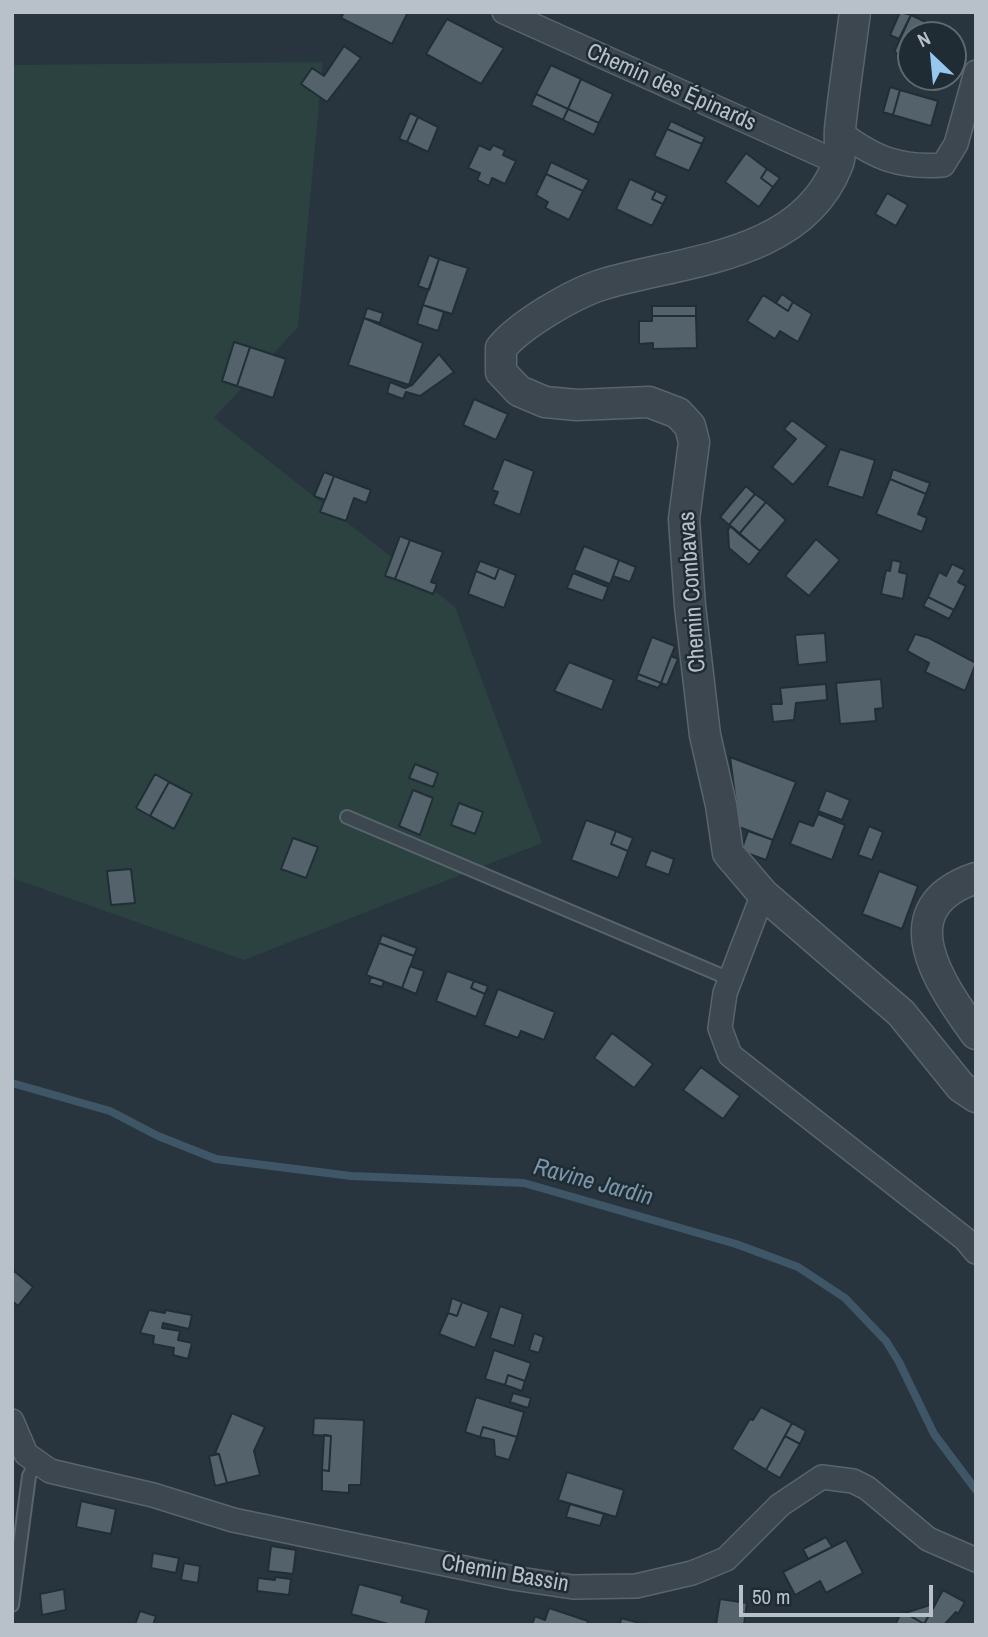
<!DOCTYPE html>
<html>
<head>
<meta charset="utf-8">
<style>
	body { margin:0 }
	#map { position:relative; width:988px; height:1637px; overflow:hidden; background:#28353f; font-family:"Archivo Narrow",sans-serif }
	canvas { display:block }
	.frame { position:absolute; inset:0; border:14px solid #b8c1c9; pointer-events:none }
	.north { position:absolute; left:897px; top:21px; width:70px; height:70px; box-sizing:border-box; background:#202c34; border:2px solid #5d6870; border-radius:50%; rotate:334deg; font-size:19px; font-weight:700; line-height:28px; text-align:center; color:#b8c1c9 }
	.north::after { content:''; display:block; margin:auto; width:24px; height:32px; background:#96c7f0; clip-path:polygon(50% 0,100% 100%,50% 72%,0 100%) }
	.scale { position:absolute; left:739px; top:1585px; width:194px; height:32px; box-sizing:border-box; border:4px solid #b8c1c9; border-top:0; padding-left:9px; font-size:21px; line-height:24px; white-space:nowrap; color:#b8c1c9; -webkit-text-stroke:5px #202c34; paint-order:stroke }
</style>
</head>
<body>
<div id="map">
<canvas width="988" height="1637"></canvas>
<div class="frame"></div>
<div class="north">N</div>
<div class="scale">50 m</div>
</div>
<script>
const c = document.querySelector('canvas').getContext('2d');
c.lineJoin = 'round';
function paint(path, color) { c.fillStyle = color; c.fill(path, 'evenodd'); }
function strokePath(path, color, width, dash) { c.strokeStyle = color; c.lineWidth = width; c.lineCap = dash ? 'butt' : 'round'; c.setLineDash(dash || []); c.stroke(path); }
function drawText(font, color, halo, rows, align = 'center') {
  c.font = font + ' "Archivo Narrow",sans-serif'; c.lineWidth = 5; c.setLineDash([]); c.textBaseline = 'middle'; c.strokeStyle = halo; c.fillStyle = color; for (const [text, x, y, turn = 0] of rows) {
    c.save(); c.translate(x, y); c.rotate((+turn || 0) * Math.PI / 180); c.textAlign = isNaN(turn) ? turn : align; if (halo) c.strokeText(text, 0, 0); c.fillText(text, 0, 0); c.restore();
  }
}
const green = new Path2D(`
	M323,62l-25,265 -84,91 241,189 87,236 -298,117 -232,-82v-813z`);
const stream = new Path2D(`
	M12,1083l98,28 48,25 58,23 135,17 173,7 212,61 62,23 47,31 41,43 13,21 35,72 42,56`);
const building = new Path2D(`
	M344,12h64l-16,32 -51,-26z
	M900,12l11,3 -12,24 -9,-4z
	M911,15l34,16 -2,4h-32v24l-17,-7z
	M447,19l57,29 -23,36 -55,-30z
	M344,46l17,12 -34,44 -26,-18 11,-16 12,8z
	M551,65l30,14 -13,30 -32,-15z
	M581,79l32,15 -14,29 -31,-14z
	M890,87l10,3 -7,25 -10,-3z
	M900,90l38,11 -7,25 -38,-11z
	M536,94l32,15 -5,11 -32,-15z
	M568,109l31,14 -5,12 -31,-15z
	M410,113l8,4 -11,25 -8,-3z
	M418,117l20,10 -10,25 -21,-10z
	M671,121l34,16 -3,7 -35,-15z
	M667,129l35,15 -13,27 -35,-15z
	M479,145l11,5 3,-5 12,5 -2,5 13,6 -11,23 -13,-6 -3,8 -12,-6 3,-7 -12,-5z
	M746,153l21,16 -6,9 12,9 -14,20 -34,-25z
	M551,162l38,18 -6,11 -37,-17z
	M767,169l13,9 -7,9 -12,-9z
	M546,174l37,17 -14,29 -24,-12 3,-6 -12,-7z
	M630,179l26,12 -4,8 11,5 -11,22 -36,-17z
	M656,191l11,5 -4,8 -11,-5z
	M887,193l21,12 -12,21 -21,-12z
	M429,255l10,4 -10,31 -11,-4z
	M439,259l29,9 -16,46 -29,-9z
	M782,294l11,8 -5,9 -12,-8z
	M763,295l25,16 5,-9 19,12 -14,28 -18,-11 -5,8 -28,-18z
	M423,305l21,7 -6,19 -21,-7z
	M652,306h44v10h-44z
	M367,308l16,5 -3,10 -16,-5z
	M652,316h44l1,32 -44,1v-6l-14,1v-23h13z
	M364,318l59,25 -14,42 -61,-20z
	M234,342l16,5 -13,39 -15,-5z
	M250,347l36,12 -13,39 -36,-12z
	M439,354l15,18 -34,24 -14,-4 -3,7 -16,-6 3,-11 15,6 7,-3z
	M474,399l34,15 -12,26 -33,-15z
	M792,420l35,26 -34,39 -21,-18 24,-28 -12,-10z
	M840,449l35,11 -12,38 -36,-12z
	M504,459l30,12 -14,44 -27,-11 5,-12 -6,-2z
	M893,469l37,14 -4,11 -36,-15z
	M324,472l10,4 -9,24 -11,-4z
	M334,476l37,14 -5,13 -12,-5 -8,23 -26,-9z
	M890,479l36,15 -8,20 9,4 -5,14 -46,-18z
	M746,486l9,8 -26,31 -9,-8z
	M755,494l11,8 -27,32 -10,-9z
	M766,502l20,18 -26,31 -21,-17z
	M731,526l29,25 -11,14 -20,-17 -1,-18z
	M400,536l10,4 -15,39 -10,-3z
	M816,539l24,21 -31,36 -24,-20z
	M410,540l33,12 -12,30 6,2 -4,10 -38,-15z
	M584,546l35,14 -9,24 -36,-14z
	M619,560l17,7 -6,15 -17,-6z
	M892,560l9,2 -2,10 8,2 -4,25 -22,-5 5,-24 4,1z
	M480,561l19,7 -4,11 -19,-8z
	M952,564l13,6 -7,12 8,4 -12,24 -26,-13 11,-25 7,4z
	M499,568l17,7 -12,33 -36,-14 8,-23 19,8z
	M573,573l35,14 -5,14 -36,-13z
	M928,597l26,13 -5,9 -26,-13z
	M825,633l2,29 -29,3 -3,-30z
	M915,634l14,4 47,25 -11,28 -40,-19 4,-9 -22,-12z
	M652,637l23,9 -14,37 -23,-9z
	M671,656l7,3 -11,26 -6,-2z
	M569,662l45,18 -12,30 -48,-19z
	M638,674l23,9 -3,5 -22,-8z
	M881,679l2,29 -8,1 1,12 -36,3 -4,-41z
	M826,684l1,16 -31,3 -2,17 -21,2 -2,-18h11l-2,-16z
	M730,757l66,25 -23,58 -34,-13z
	M415,764l23,9 -5,14 -24,-9z
	M155,774l14,8 -19,34 -14,-8z
	M169,782l23,12 -18,35 -24,-13z
	M413,790l20,8 -13,37 -21,-9z
	M826,790l24,10 -8,20 -24,-9z
	M459,803l24,9 -8,22 -24,-9z
	M818,814l27,11 -13,35 -42,-16 9,-23 14,5z
	M586,820l30,11 -5,13 17,7 -10,27 -47,-18z
	M869,826l14,6 -11,28 -14,-5z
	M616,831l17,7 -5,13 -17,-7z
	M748,831l25,9 -7,20 -25,-9z
	M293,838l25,9 -12,31 -25,-9z
	M651,850l23,9 -5,16 -24,-9z
	M131,869l4,34 -24,2 -4,-34z
	M879,871l39,15 -16,43 -40,-15z
	M382,935l35,13 -3,8 -35,-13z
	M379,943l35,13 -12,32 -36,-13z
	M410,966l14,5 -8,23 -14,-6z
	M447,971l27,10 -3,7 14,6 -9,23 -40,-16z
	M371,977l13,4 -2,6 -13,-4z
	M474,981l14,5 -3,8 -14,-6z
	M498,989l57,23 -11,28 -23,-9 -3,7 -34,-13z
	M612,1033l41,31 -19,24 -40,-30z
	M701,1067l39,29 -17,23 -40,-29z
	M13,1270l20,17 -15,19 -6,-5z
	M452,1298l10,4 -5,14 -9,-3z
	M462,1302l27,10 -14,36 -36,-14 9,-21 9,3z
	M500,1306l23,8 -9,32 -24,-8z
	M149,1310l16,3v-3l27,5 -3,14 -26,-6 -1,5 18,3 -2,9 14,3 -4,16 -15,-4 1,-7 -21,-4 1,-8 -14,-3z
	M534,1333l10,4 -5,16 -10,-3z
	M494,1350l37,13 -6,18 -17,-6 -3,10 -20,-6z
	M508,1375l17,6 -3,10 -17,-6z
	M513,1393l18,5 -3,10 -18,-6z
	M476,1397l48,15 -7,25 -34,-10 -3,10 -15,-5z
	M761,1407l31,16 -26,47 -34,-21 18,-30 3,1z
	M232,1413l33,14 -11,24 6,24 -33,8 -8,-29 -4,-1z
	M314,1418l50,2 -3,65h-12v8l-27,-2v-21l7,1 2,-35 -18,-1z
	M792,1423l14,8 -6,13 -15,-8z
	M483,1427l34,10 -8,23 -14,-4 -1,-16 -14,-3z
	M324,1435l7,1 -2,35 -7,-1z
	M785,1436l15,8 -20,34 -14,-8z
	M219,1454l8,29 -12,3 -6,-30z
	M567,1472l57,18 -8,27 -58,-17z
	M81,1501l35,8 -5,25 -35,-7z
	M570,1504l34,10 -4,12 -34,-9z
	M826,1537l6,10 -24,12 -5,-10z
	M846,1540l17,33 -37,20 -6,-12 -25,14 -12,-23z
	M271,1546l25,4 -3,24 -25,-3z
	M153,1553l26,5 -3,15 -25,-5z
	M184,1563l16,3 -2,17 -17,-3z
	M275,1577l16,2 -2,16 -32,-4 1,-13 17,2z
	M359,1584l44,12 -2,6 28,8 -4,15h-33l-41,-11z
	M64,1589l2,21 -24,5 -2,-21z
	M943,1590l22,12 -7,12 -2,-2 -12,13h-49l7,-14 22,13z
	M720,1599l27,4 -3,22h-28z
	M936,1603l-12,21 -19,-11z
	M549,1608l39,13 -1,4h-55l3,-9 10,4z
	M140,1611l16,5 -3,9h-18z
	M621,1618l26,7h-27z`);
const service = new Path2D(`
	M347,817l383,162
	M12,1605l17,-129 7,-14`);
const minor = new Path2D(`
	M504,12l335,151
	M839,131c35,27 60,37 104,34l13,-21 20,-72
	M763,894l-38,99 -5,35 10,27 235,184 11,13
	M12,1421l14,33 24,17 103,24 80,25 280,58 60,9 63,-1 56,-13 34,-14 54,-54 42,-28 31,4 14,7 61,51 48,21`);
const tertiary = new Path2D(`
	M855,12c-5,39 -11,78 -15,117 -1,11 2,26 -3,37 -36,91 -152,94 -233,118 -30,9 -83,40 -103,64v24l18,19 26,11 32,3 72,-3 29,11 12,13 4,16 -10,77 6,87 15,129 16,70 7,48 35,41 138,119 60,74 15,10
	M976,878c-89,30 -37,105 0,156`);
const streetNames = [
	["Chemin des Épinards",671,88,24],
	["Chemin Combavas",693,592,-94],
	["Chemin Bassin",505,1574,10]
];
const waterNames = [
	["Ravine Jardin",593,1183,15]
];
paint(green, '#2b4240');
strokePath(stream, '#3f5666', 8);
paint(building, '#53626b');
strokePath(building, '#222e36', 2);
strokePath(service, '#59646c', 16);
strokePath(minor, '#59646c', 26);
strokePath(tertiary, '#59646c', 33);
strokePath(service, '#3c474f', 12);
strokePath(minor, '#3c474f', 23);
strokePath(tertiary, '#3c474f', 30);
drawText('23px', '#b8c1c9', '#202c34', streetNames);
drawText('italic 24px', '#7b96aa', '#202c34', waterNames);
</script>
</body>
</html>
